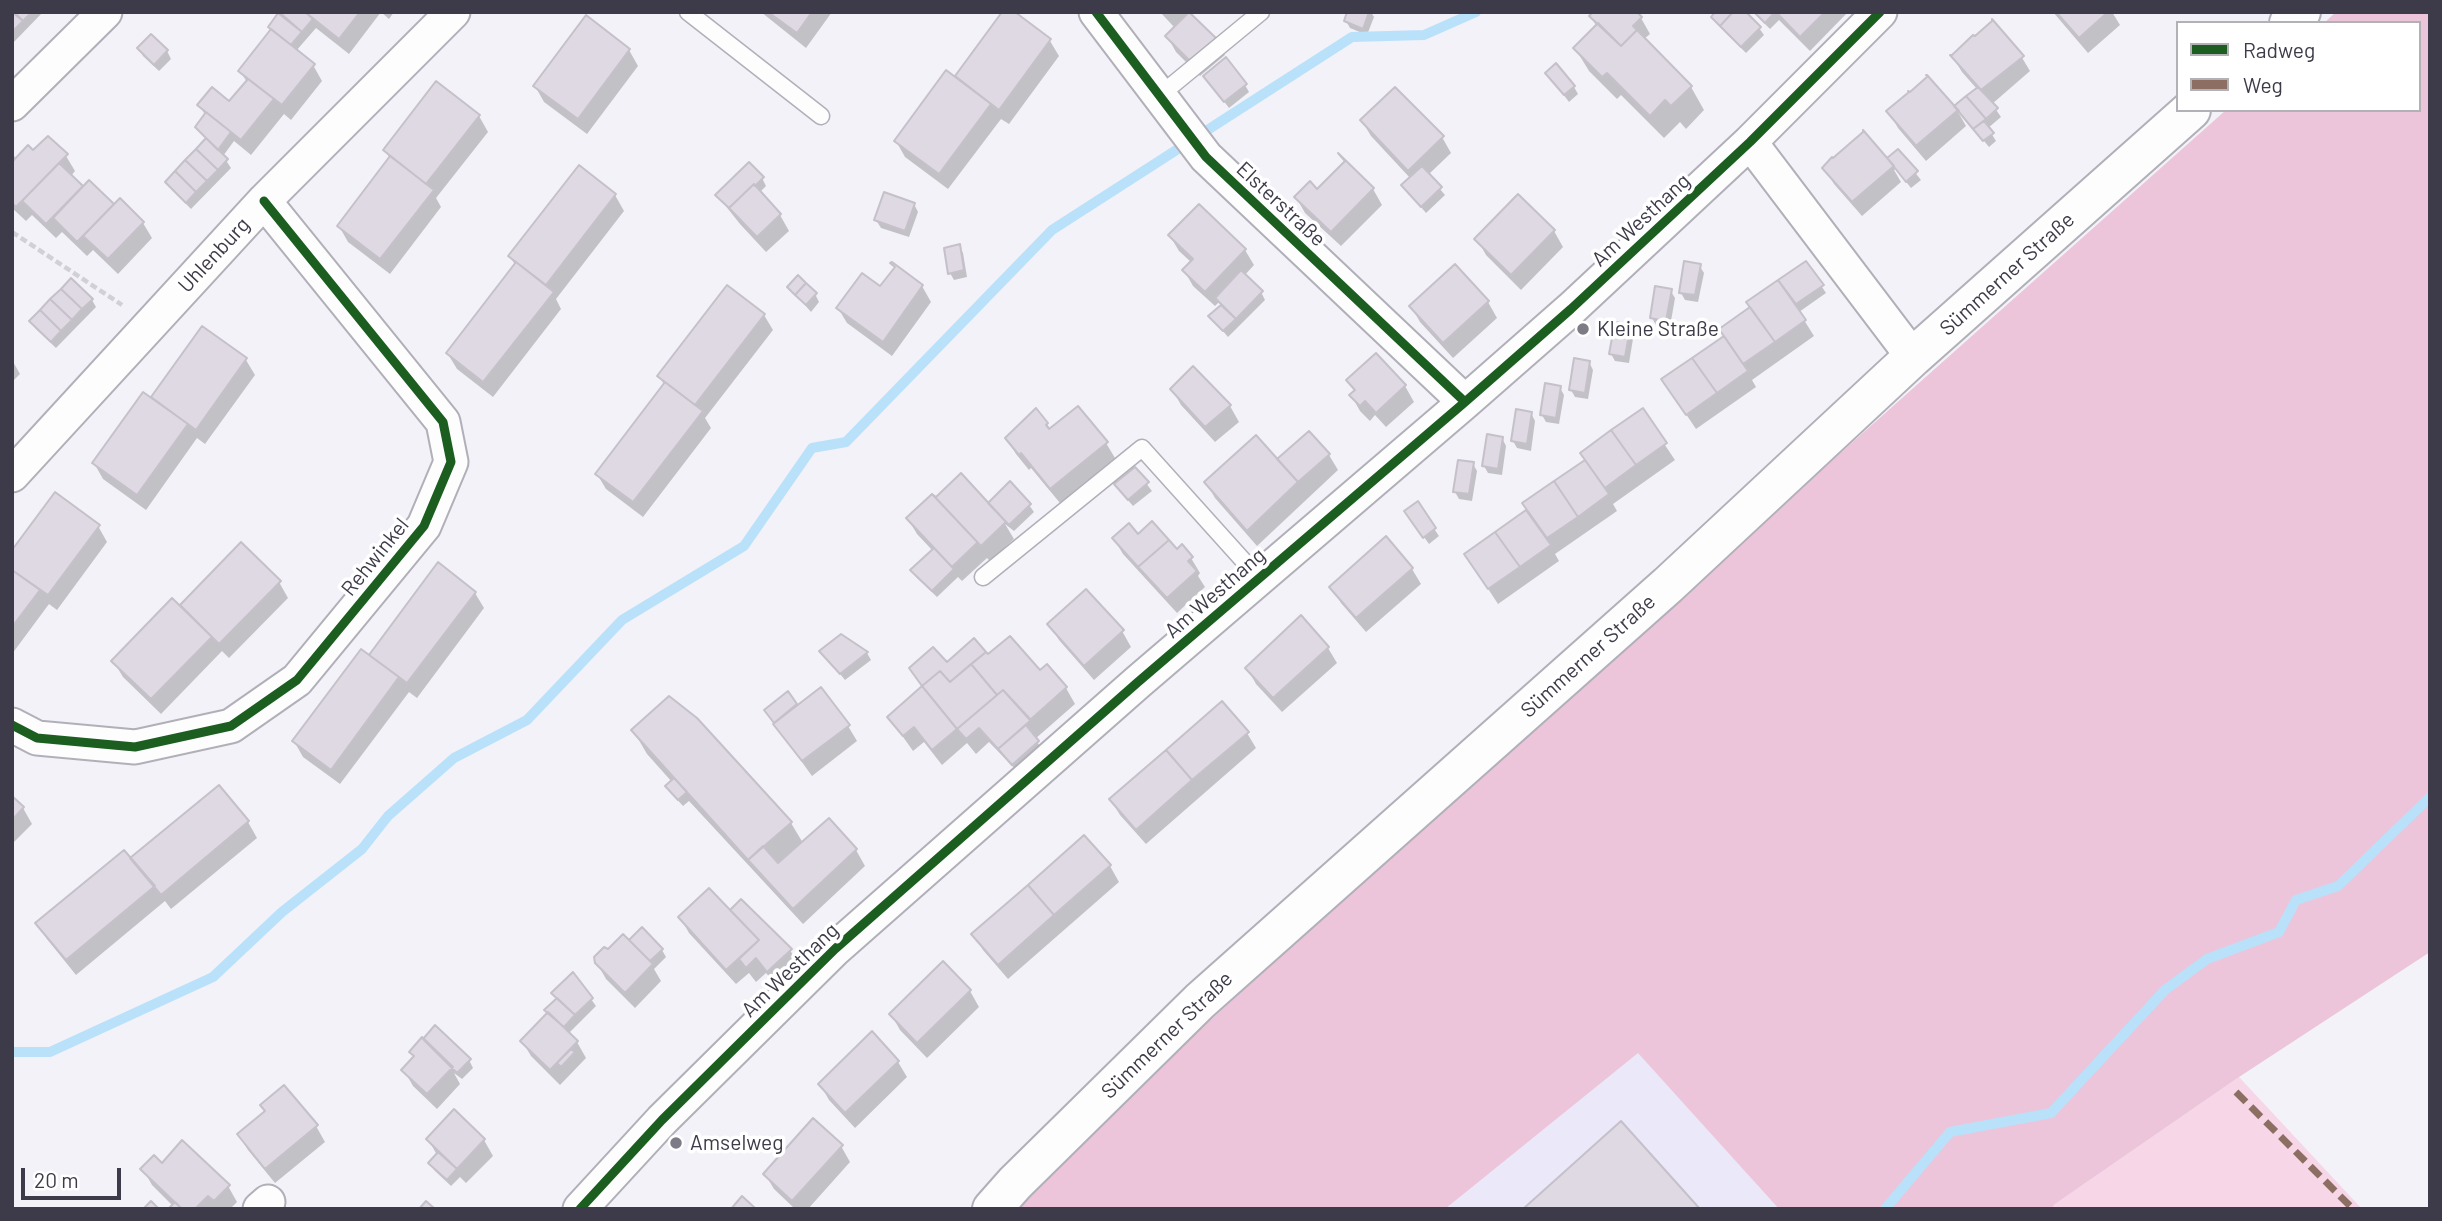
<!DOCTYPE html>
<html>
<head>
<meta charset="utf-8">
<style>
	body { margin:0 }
	#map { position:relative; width:2442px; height:1221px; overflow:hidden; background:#f2f2f8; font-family:Barlow,sans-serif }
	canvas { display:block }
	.frame { position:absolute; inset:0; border:14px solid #3d3b49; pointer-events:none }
	.legend { position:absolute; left:2176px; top:21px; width:245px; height:91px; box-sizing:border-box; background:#fff; border:2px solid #b1b1b6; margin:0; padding:9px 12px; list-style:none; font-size:21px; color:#3d3b49 }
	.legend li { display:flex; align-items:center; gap:14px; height:35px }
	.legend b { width:35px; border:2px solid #b1b1b6 }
	.scale { position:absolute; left:21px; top:1168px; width:100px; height:32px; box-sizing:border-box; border:4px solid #3d3b49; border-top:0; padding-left:9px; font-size:21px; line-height:24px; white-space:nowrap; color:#3d3b49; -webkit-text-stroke:5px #fff; paint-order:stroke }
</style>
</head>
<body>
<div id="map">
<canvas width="2442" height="1221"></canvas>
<div class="frame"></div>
<ul class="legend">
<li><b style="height:9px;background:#1b5e20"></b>Radweg</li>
<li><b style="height:9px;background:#8d6e63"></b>Weg</li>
</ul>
<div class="scale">20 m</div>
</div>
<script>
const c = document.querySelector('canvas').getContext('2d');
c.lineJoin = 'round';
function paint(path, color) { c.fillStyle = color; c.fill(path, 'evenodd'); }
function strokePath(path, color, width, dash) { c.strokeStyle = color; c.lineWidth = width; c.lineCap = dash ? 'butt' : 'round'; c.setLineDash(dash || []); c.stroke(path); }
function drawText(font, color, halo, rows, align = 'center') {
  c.font = font + ' Barlow,sans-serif'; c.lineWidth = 7; c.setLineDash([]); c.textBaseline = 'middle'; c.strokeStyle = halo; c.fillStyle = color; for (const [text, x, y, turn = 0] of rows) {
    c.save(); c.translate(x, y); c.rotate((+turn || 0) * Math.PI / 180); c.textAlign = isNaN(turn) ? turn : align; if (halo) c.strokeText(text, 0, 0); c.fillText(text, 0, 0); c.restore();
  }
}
const built = new Path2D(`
	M1638,1052l141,157h-334z`);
const green = new Path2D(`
	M2239,1077l123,132h-311l4,-5z`);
const forest = new Path2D(`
	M2336,12h94v940l-191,125 -184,127 -4,5h-272l-141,-156 -193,156h-430l180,-175 327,-298 704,-626h193v-87h-95z`);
const shadow = new Path2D(`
	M12,12h31l-31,32z
	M282,12h112l-5,7 -8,-7 -32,42 -33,-26 -20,23 17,14 9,16 -31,39 -7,-6 -33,41 -17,-14 -11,15 8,12 -40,41 -20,-20 -4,-7 40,-42 -10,-13 9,-11 -7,-11 30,-1 18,-22 -7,-11 32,-41 -2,-3z
	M761,12h71l-26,36z
	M1004,12h9l37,29 9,15 -50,68 -8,-5 -53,70 -43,-32 -9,-16 59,-62z
	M1160,12h29l27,28 9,15 -25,21 -24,-24 -9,-16 8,-8z
	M1349,12h22l3,5 -7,18 -17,-7 -4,-7z
	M1753,12h95l-38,39 -31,-31 -9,9z
	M2053,12h59l8,13 -32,28z
	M1591,17l50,1 9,16 -6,5 47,48 13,23 -18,19 -6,-7 -16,16 -43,-43 -4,4 -28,-28 -14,-23 22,-21z
	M1713,17l46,11 5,7 -18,18 -29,-29z
	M139,48l28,3 4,8 -12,12 -16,-15z
	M629,50l9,16 -51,68 -43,-32 -9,-16z
	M2021,56l9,15 -38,33 9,13 -13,11 8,13 -7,6 -29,-35 17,-23 -15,-17 -9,-15z
	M1547,73l27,14 4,7 -9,8z
	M1928,78l30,34 8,14 -40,35 -28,-33 -9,-16z
	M1210,83l35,2 4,7 -20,16z
	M479,116l9,16 -52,66 5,9 -51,67 -42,-32 -9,-16 51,-67 -5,-9z
	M1362,121l80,16 9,16 -23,22 17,20 -19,18 -23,-27 8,-7 -40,-43z
	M1898,151l23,29 -10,8 -15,-19 -2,1 7,12 -39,34 -28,-32 -9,-16 67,-2z
	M33,152l33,4 9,15 -4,5 12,13 6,-6 25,23 29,17 9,15 -34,36 -25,-24 -6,6 -25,-24 -6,6 -24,-23 -6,6 -14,-13v-54l5,5z
	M1346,163l27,26 9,16 -41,41 -36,-33 -9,-16 21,-5z
	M579,168l36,27 9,16 -68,88 5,10 -68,88 -36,-28 -9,-15 68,-88 -6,-9z
	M762,178l4,8 -7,7 21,22 9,16 -23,21 -26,-28 -23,-29z
	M1518,196l36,35 9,16 -42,43 -35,-35 -9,-16z
	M914,204l4,8 -9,25 -28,-9 -5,-8z
	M1170,236l75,14 9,15 -10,11 17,16 4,8 -37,37 -17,-20 10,-11 -2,-4 -4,4 -22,-20 -9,-16 8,-7 -13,-12z
	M959,246l4,7 4,24 -13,3 -4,-7z
	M1806,263l20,30 -27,19 15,24 -62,44 4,7 -60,42 -33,-49 63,-43 26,-29 -3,-6z
	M1699,265l5,8 -6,29 -13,-2 -4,-7z
	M922,286l9,16 -39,54 -45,-33 -9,-15 43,-19z
	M789,287l26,7 4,8 -8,10z
	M1670,290l5,8 -5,29 -14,-2 -4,-7z
	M92,300l4,7 -40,41 -20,-19 -5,-8z
	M1488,302l9,16 -44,40 -33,-36 -9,-16z
	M764,315l9,15 -68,88 6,10 -68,89 -37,-28 -9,-15 68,-88 -6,-10z
	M1630,326l4,7 -5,30 -14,-2 -4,-7z
	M202,329l44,31 9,15 -50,69 -8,-6 -51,72 -43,-31 -9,-16 57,-63z
	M12,360l8,14 -8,8z
	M1589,362l4,8 -5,29 -13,-2 -4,-7z
	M1193,369l37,37 9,16 -24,20 -34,-37 -9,-16z
	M1348,381l57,5 9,16 -28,25 -11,-12 -5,6 -10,-10 -9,-16 4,-3z
	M1560,388l4,7 -5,29 -13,-2 -4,-7z
	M1642,411l33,49 -62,44 4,7 -62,43 4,7 -61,43 -32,-49 62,-44 -4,-7 63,-43z
	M1531,413l4,8 -4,30 -14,-3 -4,-7z
	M1047,424l4,6 55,13 9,15 -55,45 -29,-35 -2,2 -13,-16 -9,-15z
	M1502,438l4,8 -4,29 -14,-2 -4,-7z
	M1329,455l9,15 -81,76 -42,-48 -9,-16 71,-20z
	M1473,464l4,7 -5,30 -13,-2 -4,-7z
	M1135,469l17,22 -19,15 -13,-15z
	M936,500l52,5h41l5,7 -20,19 -9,-7 9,15 -24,22 -3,-3 -25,23 -4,-4 -21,20 -21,-20 -4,-7 21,-19 -16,-17 -9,-15z
	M1417,504l22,32 -10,8 -18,-25z
	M98,526l9,16 -50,68 -8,-6 -37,50v-101z
	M1138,536l53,22 9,15 -2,3 7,11 -28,26 -54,-59 -9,-15z
	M241,545l38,37 9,16 -59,60 -7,-7 -61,63 -38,-37 -9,-15 66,-54z
	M1412,569l9,15 -55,48 -25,-29 -9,-16z
	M475,593l9,15 -67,90 -8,-6 -69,92 -37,-27 -9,-16z
	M1050,625l72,6 9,16 -37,33 -35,-40z
	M841,636l26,17 4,7 -26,20 -24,-29z
	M1328,648l9,15 -55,49 -26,-28 -9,-16z
	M988,657l52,16 26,15 9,16 -40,35 7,10 -25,22 -28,-29 -13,12 -9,-11 -25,22 -18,-23 -11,9 -24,-34 34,-29 -12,-19z
	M787,694l10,13 51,19 9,15 -45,35 -42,-58z
	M633,730l158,93 12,20 53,7 9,16 -62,58 -114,-123 -6,5 -12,-13 -4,-7 5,-4 -25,-28z
	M1247,733l9,15 -110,96 -26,-29 -9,-15z
	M219,787l29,35 9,16 -86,71 -6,-8 -89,74 -29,-36 -9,-15 92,-64z
	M12,798l11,10 9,16 -20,20z
	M1084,837l26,29 9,16 -111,97 -25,-29 -9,-16z
	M730,912l60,38 9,15 -22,21 -11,-13 -10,9 -7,-9 -13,11 -47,-51 -9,-16z
	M632,940l30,10 4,7 -12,12 7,12 -26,27 -29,-29 -9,-16 39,-16z
	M943,963l27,28 9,16 -52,51 -27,-28 -9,-16z
	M553,993l38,6 5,7 -28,28 9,8 9,16 -26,27 -29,-29 -9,-15 27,-28 8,-13z
	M411,1052l58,8 4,8 -11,11 -8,-6 6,11 -23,25 -24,-23 -9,-16 11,-12z
	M898,1062l9,15 -52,51 -26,-28 -9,-16z
	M316,1126l9,16 -50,41 -27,-33 -9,-15z
	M428,1139l56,1 9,16 -27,27 -6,-6 -9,9 -17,-16 -4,-7 7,-8z
	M841,1146l9,16 -42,47h-13l-21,-20 -9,-15z
	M162,1165l66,21 9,16 -7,7h-60l3,-3 -21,-21 -9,-16z`);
const stream = new Path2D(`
	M12,1052h38l163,-75 69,-65 80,-63 26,-33 66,-58 73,-38 95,-100 122,-74 68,-98 34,-6 206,-212 300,-193 72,-2 52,-23
	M1885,1209l65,-77 101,-19 114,-123 42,-31 72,-27 17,-32 42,-14 92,-89`);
const building = new Path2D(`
	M12,12l11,9 -11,11z
	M14,12h18l-9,9z
	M279,12h26l8,7 -11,13z
	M305,12h55l-21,27z
	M768,12h44l-15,21z
	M1002,12h13l36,27 -52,71 -44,-34z
	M1189,12l28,27 -27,22 -25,-25z
	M1347,12h22l-6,17 -19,-8z
	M1593,12h44l5,5 -9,9 4,4 -16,16 -32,-30z
	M1715,12h18l-13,14 -9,-9z
	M1733,12h13l15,15 -20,20 -21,-21z
	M1754,12h21l-10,11z
	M1776,12h45l2,2 -23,23z
	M2056,12h52l-29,26z
	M278,13l24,19 -11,13 -23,-18z
	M586,15l44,34 -52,70 -45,-33z
	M1992,19l32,37 -43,34 -31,-35h2l21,-20 2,1 17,-15z
	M1598,23l23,23 16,-16 55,56 -21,20 -6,-6 -15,16 -43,-43 -5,4 -29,-29z
	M271,29l44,35 -33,41 -44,-34z
	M151,34l17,16 -14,15 -17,-17z
	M1226,57l21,27 -23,18 -21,-26z
	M1556,63l19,23 -11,9 -19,-22z
	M946,70l45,34 -52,70 -45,-33z
	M1926,75h1l32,36h-2l-40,34 1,3 -32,-37 23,-19 -1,-1 2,1 18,-16z
	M248,79l26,20 -33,41 -44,-35 15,-18 17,14z
	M436,81l44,34 -54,69 -43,-34z
	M1395,87l49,49 -36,35 -48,-51z
	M1978,87l20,21 -12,11 -20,-23z
	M1966,96l20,23 -13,10 -19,-23z
	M206,112l25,20 -13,18 -23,-23z
	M1984,121l10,12 -11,8 -10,-12z
	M1863,130l31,36 -41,35v2l-31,-35 10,-11 1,1 30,-26z
	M48,136l20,18 -52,53 -4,-4v-41l16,-17 5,5z
	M206,138l22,21 -10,11 -22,-21z
	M196,149l22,21 -11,11 -22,-21z
	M1898,149l20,22 -12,11 -19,-24z
	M1338,153l36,35 -43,44 -37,-35 16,-16 7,8 28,-28z
	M390,156l44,34 -54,69 -43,-33z
	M185,160l22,21 -11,11 -21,-21z
	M749,162l15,15 -9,9 -1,-2 -25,24 -14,-13z
	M59,163l24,23 -37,38 -24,-23z
	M579,165l37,29 -70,91 -38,-29z
	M1422,166l20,21 -21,20 -20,-22z
	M175,171l21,21 -10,11 -21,-21z
	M89,180l25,24 -37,38 -24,-24z
	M754,184l27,30 -24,23 -28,-29z
	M884,192l31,11 -10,28 -31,-11z
	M1518,194l37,36 -44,45 -37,-36z
	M120,198l24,24 -36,37 -25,-23z
	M1199,204l47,45 -41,43 -23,-22 11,-11 -25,-24z
	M960,244l4,26 -16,4 -4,-26z
	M1684,261l17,3 -6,31 -16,-2z
	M1806,261l18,24 -28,19 -18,-24z
	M516,262l38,30 -71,90 -37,-29z
	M892,262l31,23 -40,57 -47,-34 26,-35 18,13 15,-19 -5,-4z
	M1455,264l34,37 -46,42 -34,-37z
	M1241,270l22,21 -27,28 -21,-21z
	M798,275l8,8 -11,12 -8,-8z
	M71,278l22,21 -11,10 -21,-20z
	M1778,280l28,40 -31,22 -29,-40z
	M806,283l11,10 -11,12 -11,-10z
	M727,285l38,29 -70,91 -38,-29z
	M1655,286l17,3 -6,32 -16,-3z
	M61,289l21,20 -10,11 -22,-21z
	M50,299l22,21 -11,11 -21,-21z
	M1221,305l15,14 -13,12 -15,-15z
	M1750,307l25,35 -32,22 -24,-35z
	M40,310l21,21 -10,11 -22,-21z
	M1615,322l16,2 -6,33 -16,-3z
	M202,326l45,32 -51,72 -45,-33z
	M1724,336l24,35 -31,22 -25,-35z
	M1376,353l30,32 -30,28 -11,-12 -5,5 -11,-11 6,-5 -9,-10z
	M1574,358l16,3 -5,32 -16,-3z
	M1692,358l25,35 -31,22 -25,-36z
	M1193,366l38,39 -26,22 -35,-38z
	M665,382l38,29 -70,91 -38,-28z
	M1545,383l16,3 -5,32 -16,-3z
	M143,392l45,32 -51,71 -45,-32z
	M1078,406l30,36 -58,47 -29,-36 -2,2 -14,-17 31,-30 12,15 -2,2 3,4z
	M1643,408l24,35 -31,22 -25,-35z
	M1516,409l16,3 -5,32 -16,-3z
	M1611,430l25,35 -31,23 -25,-35z
	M1309,431l21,23 -32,28 -21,-23z
	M1487,434l16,3 -5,32 -16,-3z
	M1256,435l42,47 -51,49 -43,-49z
	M1458,460l16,2 -5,32 -16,-2z
	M1585,460l24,34 -31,23 -24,-36z
	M1135,467l14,15 -21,18 -14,-16z
	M961,473l45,49 -25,24 -49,-52 4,3z
	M1010,481l21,23 -22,21 -21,-22z
	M1554,481l24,36 -31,21 -25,-35z
	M55,492l45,33 -52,70 -36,-25v-20z
	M932,494l49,52 -4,-3 -25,24 -46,-49z
	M1418,501l18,27 -13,10 -19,-27z
	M1526,510l25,35 -31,22 -25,-35z
	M1152,521l17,19 -31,27 -26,-29 17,-15 9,11z
	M1495,532l25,35 -32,22 -24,-35z
	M1386,536l27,32 -57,50 -27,-31z
	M1169,540l8,9 5,-5 11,13 -5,4 9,10 -30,27 -29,-31z
	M241,542l40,39 -62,63 -39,-39z
	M934,548l20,21 -22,22 -22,-21z
	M438,562l38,30 -69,91 -38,-28z
	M12,570l28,20 -28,37z
	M1086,589l38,41 -40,36 -37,-42z
	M172,598l40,39 -61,62 -40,-38z
	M1301,615l28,32 -56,51 -28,-30z
	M841,634l27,18 -28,22 -21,-23z
	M1010,636l30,34 7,-6 20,23 -37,33 -27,-30 -6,5 -26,-31 15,-12 2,2z
	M974,638l12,14 -36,30 -10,-11 -18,15 -13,-18 24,-21 14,15z
	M361,649l38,28 -68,93 -39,-29z
	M971,664l26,31 -40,34 -35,-43 18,-15 10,11z
	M922,686l35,43 -25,21 -18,-23 -11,9 -16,-19z
	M821,687l29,38 -48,36 -29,-37z
	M1003,690l28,30 -33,29 -19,-21 -13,11 -9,-10z
	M788,691l9,13 -23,19 -10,-13z
	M669,696l28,22 95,104 -44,38 -117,-130z
	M1222,701l27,31 -57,48 -26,-30z
	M1026,725l13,16 -27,24 -14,-16z
	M1166,750l26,30 -56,50 -27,-31z
	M674,778l13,14 -9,8 -13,-14z
	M219,785l30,36 -88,74 -31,-37z
	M12,796l12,11 -12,13z
	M829,818l28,31 -64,60 -45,-49 15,-14 15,17z
	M1084,835l27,30 -57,50 -26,-30z
	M124,850l31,36 -89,74 -31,-37z
	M1028,885l26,30 -56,50 -27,-31z
	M709,888l50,52 -33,30 -48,-53z
	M741,899l51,50 -25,23 -11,-14 -10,10 -7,-9 20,-19 -29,-30z
	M642,927l21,22 -13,12 -21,-21z
	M623,934l30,30 -28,29 -30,-30 -1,-6 10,-10 4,2z
	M943,961l28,29 -54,53 -28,-29z
	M573,972l20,26 -18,17 -24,-22z
	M557,998l18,17 -11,12 -20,-17z
	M548,1012l30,29 -28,29 -30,-29z
	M435,1025l36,34 -14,14 -34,-34z
	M872,1031l27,30 -54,52 -27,-29z
	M422,1037l31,30 -26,27 -26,-24 13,-14 -5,-4z
	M571,1049l4,3 -14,15 -4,-4z
	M284,1085l34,40 -53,44 -28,-35 28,-23 -5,-6z
	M454,1109l31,30 -28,30 -31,-30z
	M813,1118l30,27 -51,56 -29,-27z
	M1621,1121l79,88h-177z
	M182,1140l48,45 -16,16 -6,-5 -13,13h-13l-42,-40 14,-14 8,8z
	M438,1152l19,17 -10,11 -19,-17z
	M742,1196l14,13h-25z
	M151,1201l8,8h-16z
	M426,1201l9,8h-16z
	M175,1202l7,7h-14z`);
const path = new Path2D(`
	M12,232l110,73`);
const service = new Path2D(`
	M688,12l133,104
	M1159,96l102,-84
	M983,577l159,-129 117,130`);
const minor = new Path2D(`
	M1096,12l110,145 259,245
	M12,104l93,-92
	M1750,142l163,215
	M12,475l252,-274 189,-189
	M12,725l25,13 98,9 96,-21 66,-46 127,-154 27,-64 -8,-40 -179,-221
	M260,1209l8,-7
	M580,1209l82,-89 173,-171 303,-267 327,-280 106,-93 179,-167 130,-130`);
const secondary = new Path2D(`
	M2289,23l12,-11
	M992,1209l23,-26 185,-182 468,-416 245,-228 278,-247`);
const quiet = new Path2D(`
	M2236,1092l117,117`);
const cycleway = new Path2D(`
	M1096,12l110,145 259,245
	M12,725l25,13 98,9 96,-21 66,-46 127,-154 27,-64 -8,-40 -179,-221
	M580,1209l82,-89 173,-171 303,-267 327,-280 106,-93 179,-167 130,-130`);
const markers = [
	[1583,329,7,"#7c7b86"],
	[676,1143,7,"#7c7b86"]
];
const streetNames = [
	["Elsterstraße",1281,204,43],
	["Am Westhang",1641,220,-43],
	["Uhlenburg",214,255,-47],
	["Sümmerner Straße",2007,274,-42],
	["Rehwinkel",375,557,-51],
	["Am Westhang",1215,593,-41],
	["Sümmerner Straße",1588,656,-42],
	["Am Westhang",790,970,-44],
	["Sümmerner Straße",1167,1035,-44]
];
const poiNames = [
	["Kleine Straße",1597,329],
	["Amselweg",690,1143]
];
paint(built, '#ebe8f9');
paint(green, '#f6d6e7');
paint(forest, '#ecc5da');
paint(shadow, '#0003');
strokePath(stream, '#bae1fa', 10);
paint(building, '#ded9e3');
strokePath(building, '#c5c0c9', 2);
strokePath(service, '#b1b0b9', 19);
strokePath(minor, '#b1b0b9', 37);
strokePath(secondary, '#b1b0b9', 42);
strokePath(path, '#d0d0d5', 4.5, [7, 3.5]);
strokePath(service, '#fdfdfe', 16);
strokePath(minor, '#fdfdfe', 33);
strokePath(secondary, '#fdfdfe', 38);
strokePath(quiet, '#8d6e63', 7, [14, 7]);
strokePath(cycleway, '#1b5e20', 9);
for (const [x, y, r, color] of markers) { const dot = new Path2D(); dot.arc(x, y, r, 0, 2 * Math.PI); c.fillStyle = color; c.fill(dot); strokePath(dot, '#fff', 2.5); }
drawText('21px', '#3d3b49', '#fff', streetNames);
drawText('21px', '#3d3b49', '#fff', poiNames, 'left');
</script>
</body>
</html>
